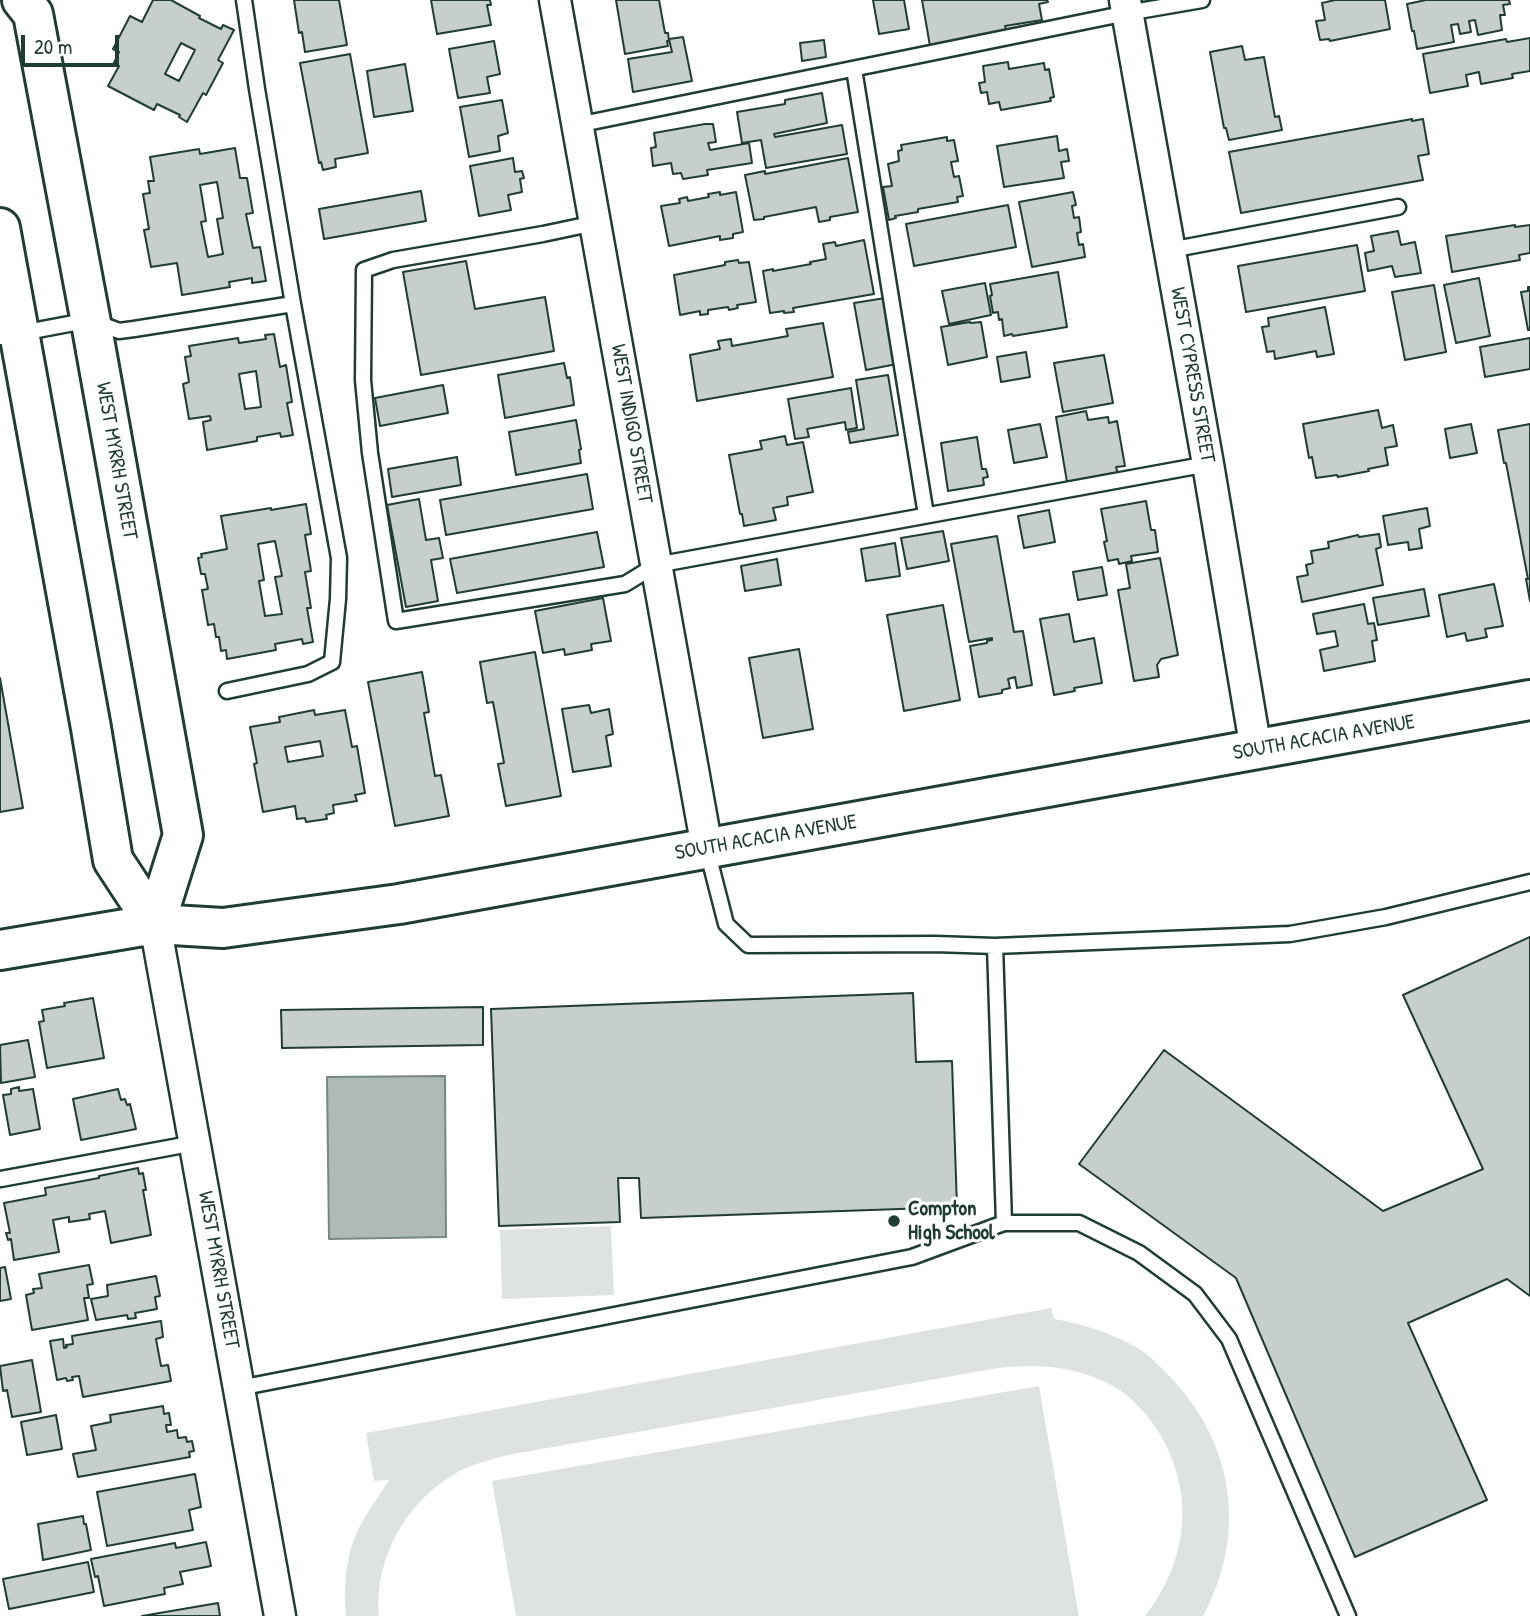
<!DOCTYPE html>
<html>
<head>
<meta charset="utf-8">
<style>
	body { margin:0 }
	#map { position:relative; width:1530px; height:1616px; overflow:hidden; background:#fff; font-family:"Patrick Hand",sans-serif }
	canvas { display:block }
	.scale { position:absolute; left:21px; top:35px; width:98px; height:32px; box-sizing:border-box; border:4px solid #1f3d34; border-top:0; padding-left:9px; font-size:21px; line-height:24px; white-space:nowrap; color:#1f3d34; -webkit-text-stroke:5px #fff; paint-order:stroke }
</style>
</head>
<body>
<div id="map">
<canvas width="1530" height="1616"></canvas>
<div class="scale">20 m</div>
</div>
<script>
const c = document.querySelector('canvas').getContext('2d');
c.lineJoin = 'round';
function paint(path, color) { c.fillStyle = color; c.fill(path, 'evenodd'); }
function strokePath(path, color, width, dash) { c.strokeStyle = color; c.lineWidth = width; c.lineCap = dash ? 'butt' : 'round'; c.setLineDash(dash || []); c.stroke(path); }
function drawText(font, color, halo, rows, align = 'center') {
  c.font = font + ' "Patrick Hand",sans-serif'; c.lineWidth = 6; c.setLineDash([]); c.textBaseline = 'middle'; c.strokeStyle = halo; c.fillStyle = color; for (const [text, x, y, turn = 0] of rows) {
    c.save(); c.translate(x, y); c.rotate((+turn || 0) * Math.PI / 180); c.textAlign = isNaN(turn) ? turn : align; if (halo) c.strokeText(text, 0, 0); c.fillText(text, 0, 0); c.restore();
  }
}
const green = new Path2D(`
	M611,1226l3,69 -112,4 -2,-69z
	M1051,1308l3,11c30,5 58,14 85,30 12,7 22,19 32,29 64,67 76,157 32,238h-58c43,-55 51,-124 13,-185 -11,-17 -27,-35 -45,-45 -36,-20 -76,-23 -115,-18l-490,87c-16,4 -31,8 -46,15 -53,27 -88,86 -83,146h-33c-3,-27 0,-64 13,-88 9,-17 20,-32 30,-48l-15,1 -8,-48z
	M1039,1386l40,230h-563l-24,-135z`);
const water = new Path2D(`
	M445,1076l1,161 -117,2 -2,-162z`);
const building = new Path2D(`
	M153,0h18l29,16 -1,2 22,11 2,-4 11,5 -16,30 5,3 -17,32 -3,-2 -16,29 -8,-5 1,-2 -23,-11 -3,6 -46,-24 11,-20 -5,-3 5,-11 -6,-3 17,-33 12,6zM181,43l14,7 -16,31 -14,-7z
	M294,0h45l8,45 -42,7 -3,-20 -3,1z
	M431,0h59l1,5h-4l4,20 -54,9z
	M616,0h43l6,33h3l1,8h-2l1,5 -43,8z
	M873,0h31l5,29 -30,5z
	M922,0h125l1,2 -9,2 3,16 -37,6 2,6 -77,14z
	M1335,0h50l5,29 -60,12 -1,-2 -9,1 -4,-19 9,-1 -3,-17z
	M1426,0h83l1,4 -7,1 2,10h-5l2,15 -24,5 -3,-15 -6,1 2,11 -11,2 -2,-10 -7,1 3,17 -37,7 -3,-18h-2l-5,-27z
	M683,37l9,44 -59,11 -5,-33 44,-7 -3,-13z
	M1530,38v33l-18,3 1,4 -32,6 -2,-12 -13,3 2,11 -38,7 -7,-39 83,-15 1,3z
	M824,40l2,17 -24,4 -2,-18z
	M494,41l6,33 -13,3 3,16 -32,5 -9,-49z
	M1242,46l3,14 19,-3 11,60 4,-1 3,14 -53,10 -3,-12h-2l-14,-76z
	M350,54l18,99 -33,6 1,8 -13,3 -2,-8 -2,1 -19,-100z
	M1008,62l1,7 35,-6 1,7 4,-1 5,28 -4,1 1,3 -50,9 -2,-8 -10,2 -2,-12 -6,1 -2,-10 6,-1 -2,-16z
	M405,64l8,47 -39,6 -7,-46z
	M822,93l5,30 -53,11 1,3 67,-12 5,29 -81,14 -5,-28 -19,3 -5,-31 48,-8v-4z
	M502,100l6,33 -10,3 2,15 -31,6 -9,-50z
	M1412,119v2l11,-2 6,35 -11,2 5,24 -182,33 -12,-61z
	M705,124h8l3,18 -8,1 2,7 39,-7 3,20 -45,7 1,5 -25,4 -2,-6 -8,1 -2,-11 -18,3 -2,-18 5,-1 -2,-14z
	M1057,136l2,15 8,-2 2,12 -8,1 3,16 -60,9 -7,-41z
	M947,137v4l7,-1 4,21 -7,1 3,15 5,-1 4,20 -6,1 1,5 -40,7v3l-23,4 1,2 -7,2 -6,-33 9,-1 -4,-22 11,-3 -1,-10 4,-1 -1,-5z
	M235,148l5,30h7l6,35 -7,1 7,34 7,-1 6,34 -14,2v-5l-23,4 1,5 -48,8 -5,-32 -26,4 -7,-37 5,-1 -6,-35 7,-1 -2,-12h6l-4,-24 49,-8 1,5zM217,182l6,36 -6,1 6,35 -15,3 -7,-35 5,-1 -6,-36z
	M513,158l2,14 7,-1 2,7 -4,1 2,13 -14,3 3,15 -32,6 -9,-50z
	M848,158l10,54 -28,5v3l-11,2 -3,-15 -52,10v2l-10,1 -9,-45 20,-4v3z
	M421,191l5,30 -102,18 -5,-30z
	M720,192v3l16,-3 7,40 -10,2v4l-13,2v-4l-51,10 -8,-40 19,-3 -1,-4 8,-2 1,4 21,-4 -1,-3z
	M1073,192l3,13 -4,1 2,12 5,-1 2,15 -4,1 2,12 4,-1 2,13 -53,10 -13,-65z
	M1008,205l8,42 -102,19 -8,-42z
	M1515,225v2l15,-2v28l-11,2 1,5 -68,12 -6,-36z
	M1398,231l3,14 14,-3 6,31 -26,4 -3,-11 -24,5 -3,-18 9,-2 -3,-15z
	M864,240l10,54 -81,14 1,4 -10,1v-2l-14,2 -7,-42 10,-2v2l38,-7 -1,-2 16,-3 -3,-15 12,-2 1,4z
	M1357,245l8,46 -119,21 -8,-46z
	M738,260l1,3 10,-1 7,40 -19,3 1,3 -9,2 -1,-3 -20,3v4l-8,1v-4l-20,4 -6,-40 51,-10v-3z
	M466,261l9,48 70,-12 9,54 -133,24 -18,-103z
	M1058,272l9,55 -54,9 -1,-2 -8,2 -2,-17 -3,1 -1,-8 -5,1 -3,-17 2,-1 -2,-11z
	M1479,278l11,58 -34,7 -12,-58z
	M985,283l6,32 -42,9 -7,-33z
	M1434,285l12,67 -41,8 -13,-68z
	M1528,287h2v43h-2l-7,-38 7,-1z
	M885,298l12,66 -31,6 -12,-67z
	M1325,307l9,47 -17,3 -1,-6 -41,8 -1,-8 -7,1 -5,-25 7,-1 -1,-8z
	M970,322l1,1 10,-1 6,35 -39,8 -7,-38z
	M823,323l10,54 -136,24 -7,-46 30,-6 -2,-8 13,-2 1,7 56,-10 -2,-7z
	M274,334l6,33 6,-2 6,37 -5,1 6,32 -12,2 -1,-4 -23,4v4l-50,9 -4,-28 8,-2 -1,-4 -21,3 -6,-35 6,-2 -4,-25 6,-1 -2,-10 49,-8 1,5 27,-4 -1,-4zM256,371l5,36 -16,2 -6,-35z
	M1530,338v31l-45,8 -5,-30z
	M1026,352l4,25 -29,5 -4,-25z
	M1104,355l9,48 -50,9 -9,-49z
	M564,363l3,15 3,-1 4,28 -69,13 -7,-43z
	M888,375l10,60 -48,8 -2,-11 16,-3 -8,-49z
	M443,385l5,28 -68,13 -5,-28z
	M851,388l6,40 -11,2 -1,-8 -38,7 2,8 -14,2 -7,-40z
	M1378,410l4,18 11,-3 4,21 -12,2 3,17 -20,4 1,2 -31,6 -1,-2 -21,3 -4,-21 -3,1 -6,-34z
	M1086,411l2,9 20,-3 1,6 8,-2 8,45 -9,1 2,7 -51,8 -11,-65z
	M576,420l5,29 -2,1 2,13 -65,12 -7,-43z
	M1040,424l7,33 -33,6 -6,-33z
	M1471,424l6,29 -27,5 -5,-29z
	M1530,424v177l-4,-22h2l-22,-116h-2l-6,-33z
	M785,436l2,9 16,-3 10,50 -26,5 1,8 -15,3 3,12 -32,6 -2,-12h-2l-11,-59 33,-6 -2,-8z
	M977,437l5,32h4l2,8 -5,1 1,7 -36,6 -7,-48z
	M457,457l4,28 -69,12 -4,-28z
	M587,474l6,35 -147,26 -6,-35z
	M419,499l7,41 13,-2 4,20 -12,2 7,41 -32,6 -19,-102z
	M1146,501l5,29h4l3,22 -27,4 1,5 -13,3 -1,-5 -10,2 -4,-19 3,-1 -6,-32z
	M306,504l5,30 -6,1 6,36 -6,1 6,36h-4l6,34 -10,2 -1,-5 -27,5 1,6 -49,9 -1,-9 -5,1 -2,-14h-3l-2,-13 -6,1 -6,-35 6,-1 -3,-15h-4l-3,-16 4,-1 -1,-3 26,-5 -6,-33 50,-8v2zM275,541l7,35 -7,1 7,37 -17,2 -6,-35 5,-1 -6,-36z
	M1427,508l3,18 -11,3 3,19 -13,2 -1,-8 -20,3 -5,-29z
	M1049,510l6,32 -31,6 -6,-32z
	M943,531l6,30 -42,8 -6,-31z
	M597,532l7,35 -147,26 -7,-34z
	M1379,534l2,13 -5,2 7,36 -81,17 -5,-25 11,-2 -2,-10 7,-2 -2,-12 18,-3 -1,-6 30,-7 1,2z
	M997,536l17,96 9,-1 9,54 -15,3 -2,-11 -7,2 2,9 -8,2v3l-23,4 -9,-51 17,-3v-2l5,-1v-2l-23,4 -18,-98z
	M895,543l5,33 -34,5 -5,-32z
	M1160,558l18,97 -17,4 -4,6 2,12 -25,4 -16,-91 12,-2 -4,-24z
	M777,559l4,26 -36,6 -4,-25z
	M1102,567l5,28 -29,5 -5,-28z
	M1494,584l9,42 -18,3 2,8 -20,4 -2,-8 -18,4 -8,-42z
	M1424,589l5,27 -51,9 -5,-27z
	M603,598l8,43 -20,3 1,6 -27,5 -1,-6 -21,4 -8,-42z
	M1364,604l4,20 6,-1 3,17 -5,1 3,20 -51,10 -4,-21 18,-4 -3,-15 -18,3 -4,-20z
	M943,605l17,95 -56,11 -17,-96z
	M1069,614l5,28 20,-4 8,45 -28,5 1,3 -21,4 -14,-76z
	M799,649l14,80 -50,9 -14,-80z
	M535,652l26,144 -55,10 -8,-42 6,-1 -11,-61 -6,1 -7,-41z
	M422,672l7,40 -5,1 11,63 6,-1 8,41 -54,10 -27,-144z
	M0,678l23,130 -23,4z
	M589,705l2,8 18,-4 4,25 -7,2 5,30 -38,6 -11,-63z
	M314,710l1,5 30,-5 7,37 5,-1 8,47 -10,2 2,6 -24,4 1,8 -8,2 1,4 -21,3 -1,-4 -8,1 -2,-13 -32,6 -9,-48 3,-1 -7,-36 30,-5 -1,-5zM320,741l3,15 -35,6 -3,-15z
	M1530,937v359l-23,-17 -99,44 79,177 -132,57 -119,-279 -157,-114 85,-114 219,161 100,-42 -80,-174z
	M913,993l3,69 36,-1 5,146 -316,11 -2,-40h-21l2,44 -121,4 -8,-217z
	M93,998l11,60 -57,10 -8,-46 5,-1 -2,-11 23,-4 -1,-3z
	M483,1007v38l-201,3 -1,-38z
	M28,1040l7,37 -34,6 -1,-38z
	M19,1087v4l14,-2 7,40 -30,6 -7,-40 8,-1v-5z
	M118,1089l3,11 4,-1 2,6 3,-1 6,25 -55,11 -8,-41z
	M138,1168l1,6 4,-1 3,17h-3l8,45 -40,8 -6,-32 -16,3 1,5 -21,3v-5l-16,3 6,32 -45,8 -3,-21 -3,1 -2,-7h4l-6,-30 42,-8 -1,-7 54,-10v-2z
	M89,1265l4,19 -6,1 2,13h-5l4,22 -56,10 -6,-35 8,-2 -1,-4 9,-1 -3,-14z
	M5,1267l6,32 -11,2v-33z
	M156,1276l4,20 -5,1 2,12 -22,4 1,5 -8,1 -1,-4 -31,5 -5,-21 17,-3 -1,-11z
	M161,1321l2,16 -7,2 5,27 7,-1 3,16 -88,16 -4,-21 -7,1 1,3 -6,1 -1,-3 -9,2 -7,-39 13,-2 1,9 3,-1 -1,-2 7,-1 -1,-8z
	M32,1360l9,52 -29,5 -5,-27 -4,1 -3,-25z
	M163,1406l1,8 5,-1 2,12h-5l1,7 10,-2 1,8 8,-1 1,5 5,-1 2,10 -5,1 1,5 -112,20 -5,-23 23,-4 -5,-24 20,-4 -1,-7z
	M56,1415l6,34 -35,6 -6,-33z
	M195,1474l6,33 -12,3 4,20 -86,16 -10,-54z
	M83,1516l1,8h2l5,26 -48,10 -5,-36z
	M206,1542l5,24 -31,6 3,12 -19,4 1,6 -61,12 -6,-30 -3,1 -4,-18 84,-16 1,5z
	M88,1562l6,30 -85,17 -6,-30z
	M218,1603l2,13h-78z`);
const lane = new Path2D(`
	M854,69l72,446
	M577,125l550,-112 75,-13
	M595,223l-52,11 -150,26 -29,10 -1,110 7,73 26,168 229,-37 31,-19 552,-101
	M1170,250l228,-43
	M0,337l90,-17 29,11 15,-2 159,-25 -36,-215 -13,-89
	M227,691l81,-17 24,-12 6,-63 1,-41 -46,-254
	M707,850l19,74 22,21 187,-1 60,2 295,-12 96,-17 144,-35
	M1,1179l194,-36
	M1004,1223h75l60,30 56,41 34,45 119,277
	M239,1388l673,-131 92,-34 -9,-277`);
const street = new Path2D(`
	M555,0l152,848
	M1125,0l83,464 48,286
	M155,924l125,692`);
const secondary = new Path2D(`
	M22,0l11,14 59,314 91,507 -28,89
	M0,228l91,500 22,132 42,64
	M0,950l155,-26 68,4 176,-24 1131,-204`);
const markers = [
	[894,1221,7,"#1f3d34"]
];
const streetNames = [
	["WEST CYPRESS STREET",1192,375,80],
	["WEST INDIGO STREET",631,424,80],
	["WEST MYRRH STREET",116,461,80],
	["SOUTH ACACIA AVENUE",1324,738,-10],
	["SOUTH ACACIA AVENUE",766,838,-10],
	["WEST MYRRH STREET",218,1270,80]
];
const poiNames = [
	["Compton",908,1209],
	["High School",908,1233]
];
paint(green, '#dee3e2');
paint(water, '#afbab7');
strokePath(water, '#758883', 2);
paint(building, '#c7cfcc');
strokePath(building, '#1f3d34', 2);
strokePath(lane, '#1f3d34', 19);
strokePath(street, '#1f3d34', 35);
strokePath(secondary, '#1f3d34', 44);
strokePath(lane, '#fff', 14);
strokePath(street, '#fff', 30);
strokePath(secondary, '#fff', 38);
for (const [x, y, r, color] of markers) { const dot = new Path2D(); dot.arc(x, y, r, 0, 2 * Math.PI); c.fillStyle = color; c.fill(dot); strokePath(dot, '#fff', 2.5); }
drawText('21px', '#1f3d34', '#fff', streetNames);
drawText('bold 21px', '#1f3d34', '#fff', poiNames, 'left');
</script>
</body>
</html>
